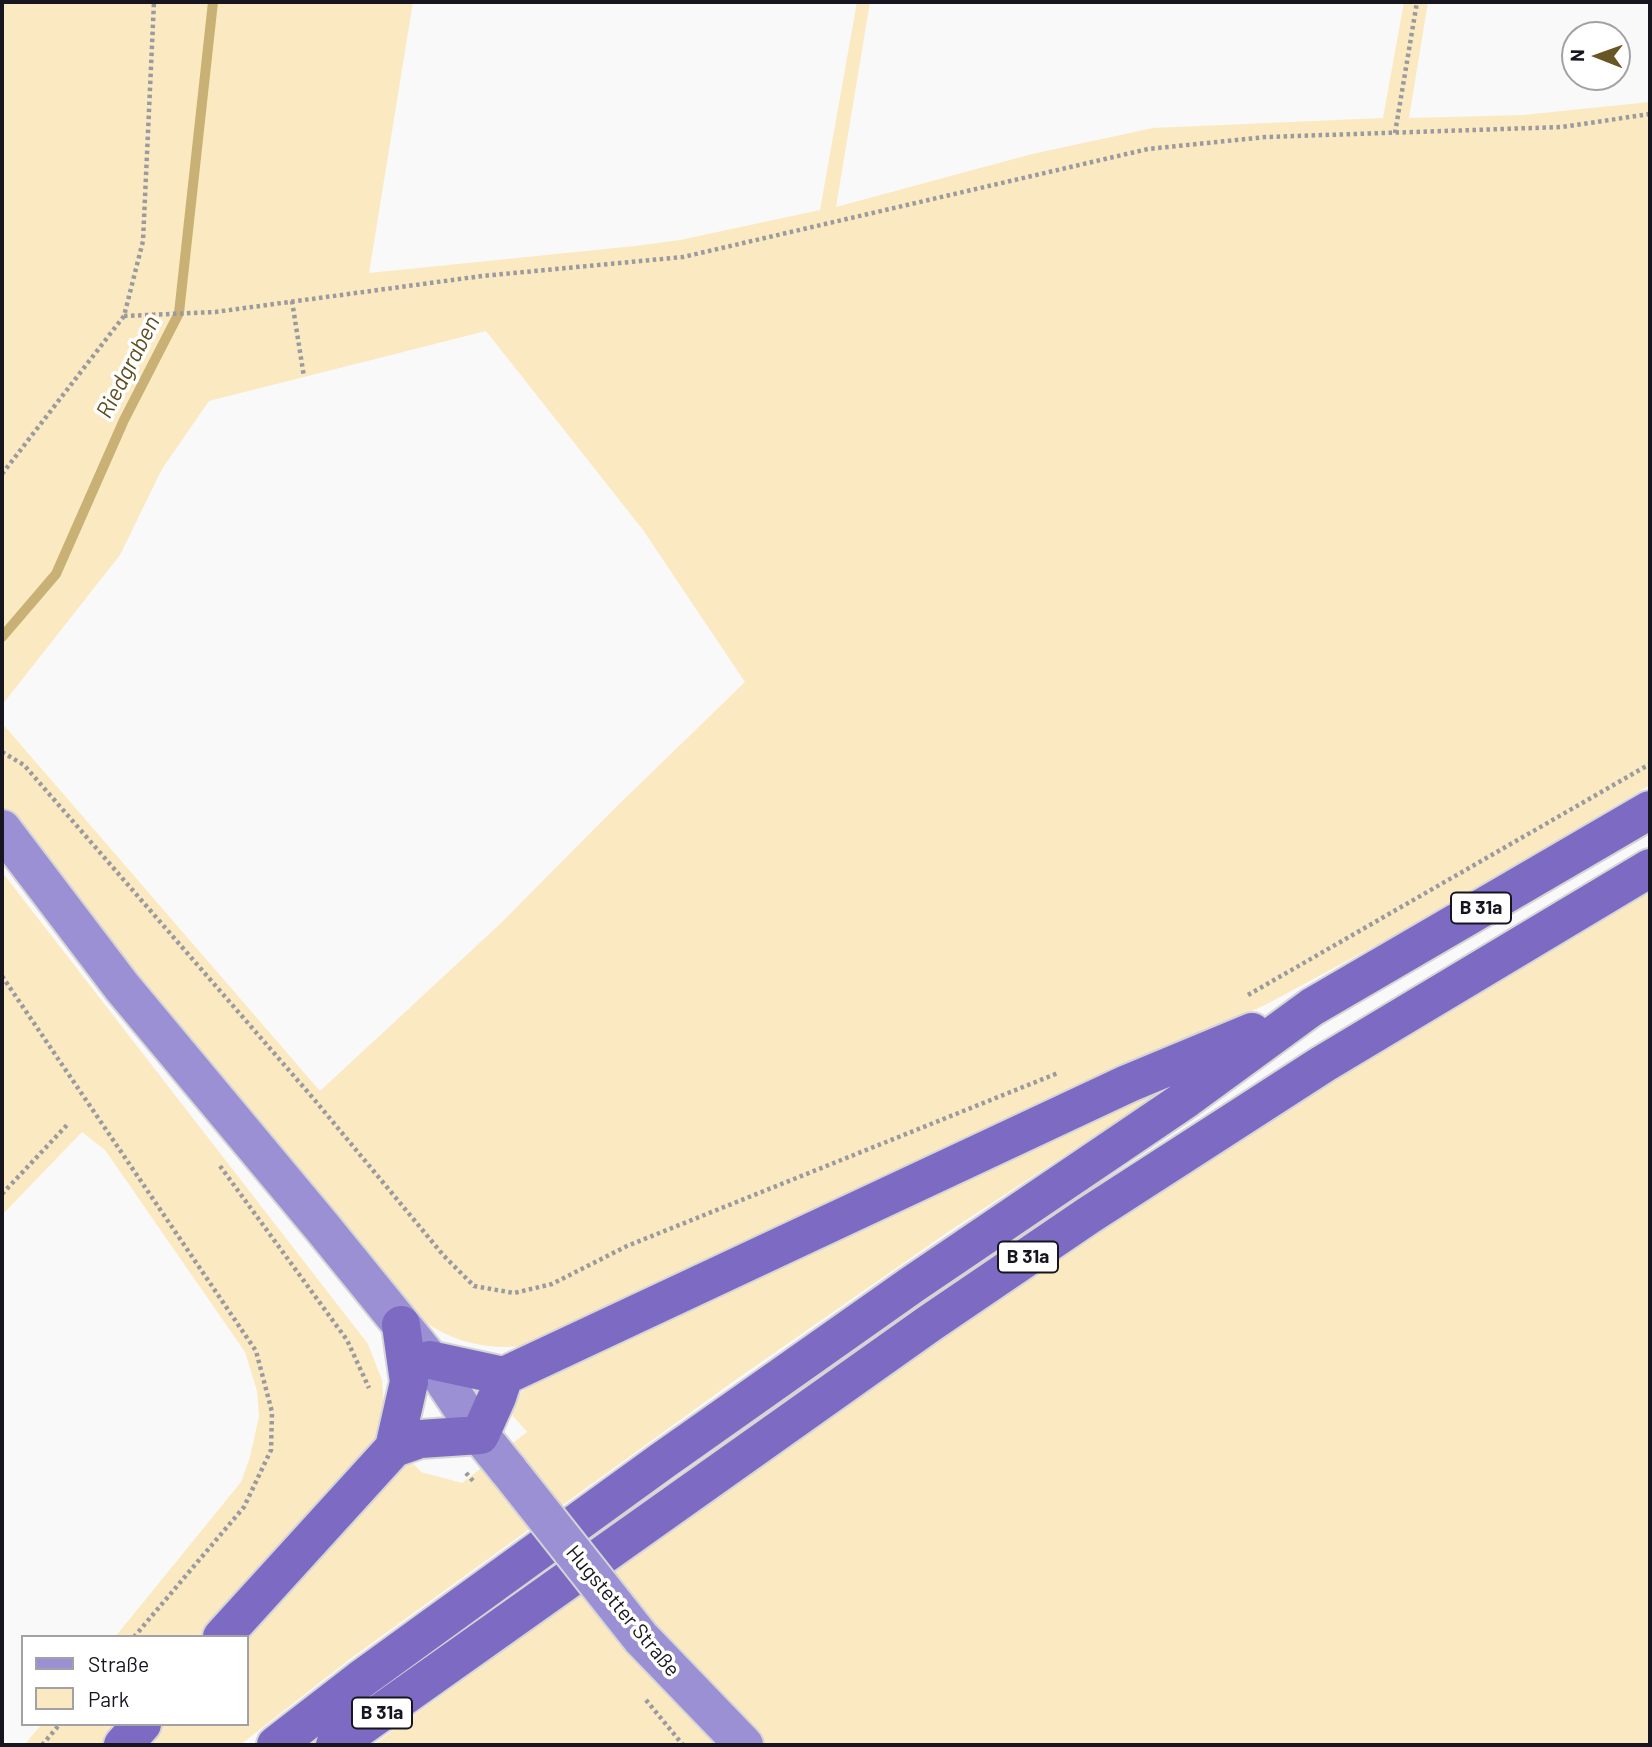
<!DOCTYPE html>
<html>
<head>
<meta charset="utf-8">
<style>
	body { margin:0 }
	#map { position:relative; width:1652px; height:1747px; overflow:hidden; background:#f9f9f9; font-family:Barlow,sans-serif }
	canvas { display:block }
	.frame { position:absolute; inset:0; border:4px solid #171520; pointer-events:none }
	.legend { position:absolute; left:21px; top:1635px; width:228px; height:91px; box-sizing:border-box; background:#fff; border:2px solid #a2a1a6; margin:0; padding:9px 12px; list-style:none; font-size:21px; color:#171520 }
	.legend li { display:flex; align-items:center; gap:14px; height:35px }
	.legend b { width:35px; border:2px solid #a2a1a6 }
	.north { position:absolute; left:1561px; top:21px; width:70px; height:70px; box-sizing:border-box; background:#fff; border:2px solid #a2a1a6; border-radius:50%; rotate:271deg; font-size:19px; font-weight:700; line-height:28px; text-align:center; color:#171520 }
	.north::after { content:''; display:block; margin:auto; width:24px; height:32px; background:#685624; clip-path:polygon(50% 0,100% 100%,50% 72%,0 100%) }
</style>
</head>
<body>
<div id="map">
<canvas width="1652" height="1747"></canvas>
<div class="frame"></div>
<ul class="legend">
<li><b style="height:9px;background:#9a90d3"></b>Straße</li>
<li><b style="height:19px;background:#fbeac1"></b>Park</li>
</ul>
<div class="north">N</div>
</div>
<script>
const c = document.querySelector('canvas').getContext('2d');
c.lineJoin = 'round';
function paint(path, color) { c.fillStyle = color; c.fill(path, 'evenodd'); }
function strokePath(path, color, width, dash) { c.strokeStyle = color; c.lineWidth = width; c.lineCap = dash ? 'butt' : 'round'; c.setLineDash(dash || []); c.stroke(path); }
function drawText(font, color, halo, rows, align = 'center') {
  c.font = font + ' Barlow,sans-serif'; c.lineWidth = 7; c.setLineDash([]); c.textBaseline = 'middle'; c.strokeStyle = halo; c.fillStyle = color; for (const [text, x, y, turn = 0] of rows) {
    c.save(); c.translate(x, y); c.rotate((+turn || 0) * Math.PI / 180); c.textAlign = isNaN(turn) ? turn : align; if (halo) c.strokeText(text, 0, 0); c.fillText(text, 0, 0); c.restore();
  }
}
const green = new Path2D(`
	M2,2h411l-44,271 266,-27 45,-6 140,-30 37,-208h13l-34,205 196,-53 121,-26 230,-10 21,-116h24l-19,116 114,-3 127,-13v683l-229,136 -154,83 -732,340c-41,8 -81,0 -114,-25l-100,-125 -222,-261 -97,-125v-85l318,368 180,-167 115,-116 130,-126 -102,-152 -157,-199 -277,70 -47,68 -42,86 -118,150z
	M2,872l366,472 14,36 3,39 -17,37 -165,181h-88l126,-155 9,-25 9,-41 -2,-25 -12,-39 -140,-202 -23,-18 -80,83z
	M1650,883v862h-1277l258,-187 166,-128 284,-190 366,-236z
	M1158,1086l3,6 -213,140 -214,149 -384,278 -110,86h-102l19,-21h90v-87l162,-178 12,13 41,11 65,-51 -14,-16 -2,-8 11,-16 28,-23z
	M42,1724h81l-20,21h-79z`);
const stream = new Path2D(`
	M2,637l54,-63 68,-154 55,-107 34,-311`);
const path = new Path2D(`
	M1395,133l22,-131
	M292,301l12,76
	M124,316l91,-4 267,-36 201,-19 465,-108 118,-12 296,-10 88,-13
	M2,474l122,-158 19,-75 11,-239
	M2,752l22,13 289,333 131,158 30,30 40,7 38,-9 75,-38 431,-173
	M2,976l254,375 16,61 -1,38 -27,57 -110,130
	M1248,995l402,-231
	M220,1166l127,174 22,48
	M2,1194l65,-69
	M646,1700l37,45
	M42,1745l18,-21`);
const secondary = new Path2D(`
	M2,829l120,158 200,240 108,133 50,75 29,36
	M641,1638l103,107`);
const trunk = new Path2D(`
	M430,1360l74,16 623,-292 125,-52
	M394,1448l26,-9 60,-4 17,-38 7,-21
	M222,1637l172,-189 15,-66 -8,-57
	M123,1745l19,-21
	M276,1745l84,-65 302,-219 251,-177 273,-185 126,-92 338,-197
	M335,1745l595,-422 159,-108 234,-151 327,-196`);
const pathBridge = new Path2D(`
	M466,1473l8,9`);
const secondaryBridge = new Path2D(`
	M509,1471l132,167`);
const shields = [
	[1481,908,60],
	[1028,1257,60],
	[382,1713,60]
];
const shieldNames = [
	["B 31a",1481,908],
	["B 31a",1028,1257],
	["B 31a",382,1713]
];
const streetNames = [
	["Hugstetter Straße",623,1611,50]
];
const waterNames = [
	["Riedgraben",128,367,-63]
];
paint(green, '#fbeac1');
strokePath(stream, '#c9b175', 10);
strokePath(secondary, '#d5d5d6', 42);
strokePath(trunk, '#d5d5d6', 42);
strokePath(path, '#9b9a9f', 4.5, [3.5, 3.5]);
strokePath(secondary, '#9a90d3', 38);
strokePath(trunk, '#7c6ac3', 38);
strokePath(secondaryBridge, '#d5d5d6', 42, []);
strokePath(pathBridge, '#9b9a9f', 4.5, [3.5, 3.5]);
strokePath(secondaryBridge, '#9a90d3', 38);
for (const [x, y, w] of shields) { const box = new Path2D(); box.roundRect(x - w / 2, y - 15.5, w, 31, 5); c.fillStyle = '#fff'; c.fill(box); strokePath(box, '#171520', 2); }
drawText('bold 19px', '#171520', null, shieldNames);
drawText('21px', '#171520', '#fff', streetNames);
drawText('italic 23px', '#5f4d1f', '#fff', waterNames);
</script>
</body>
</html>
